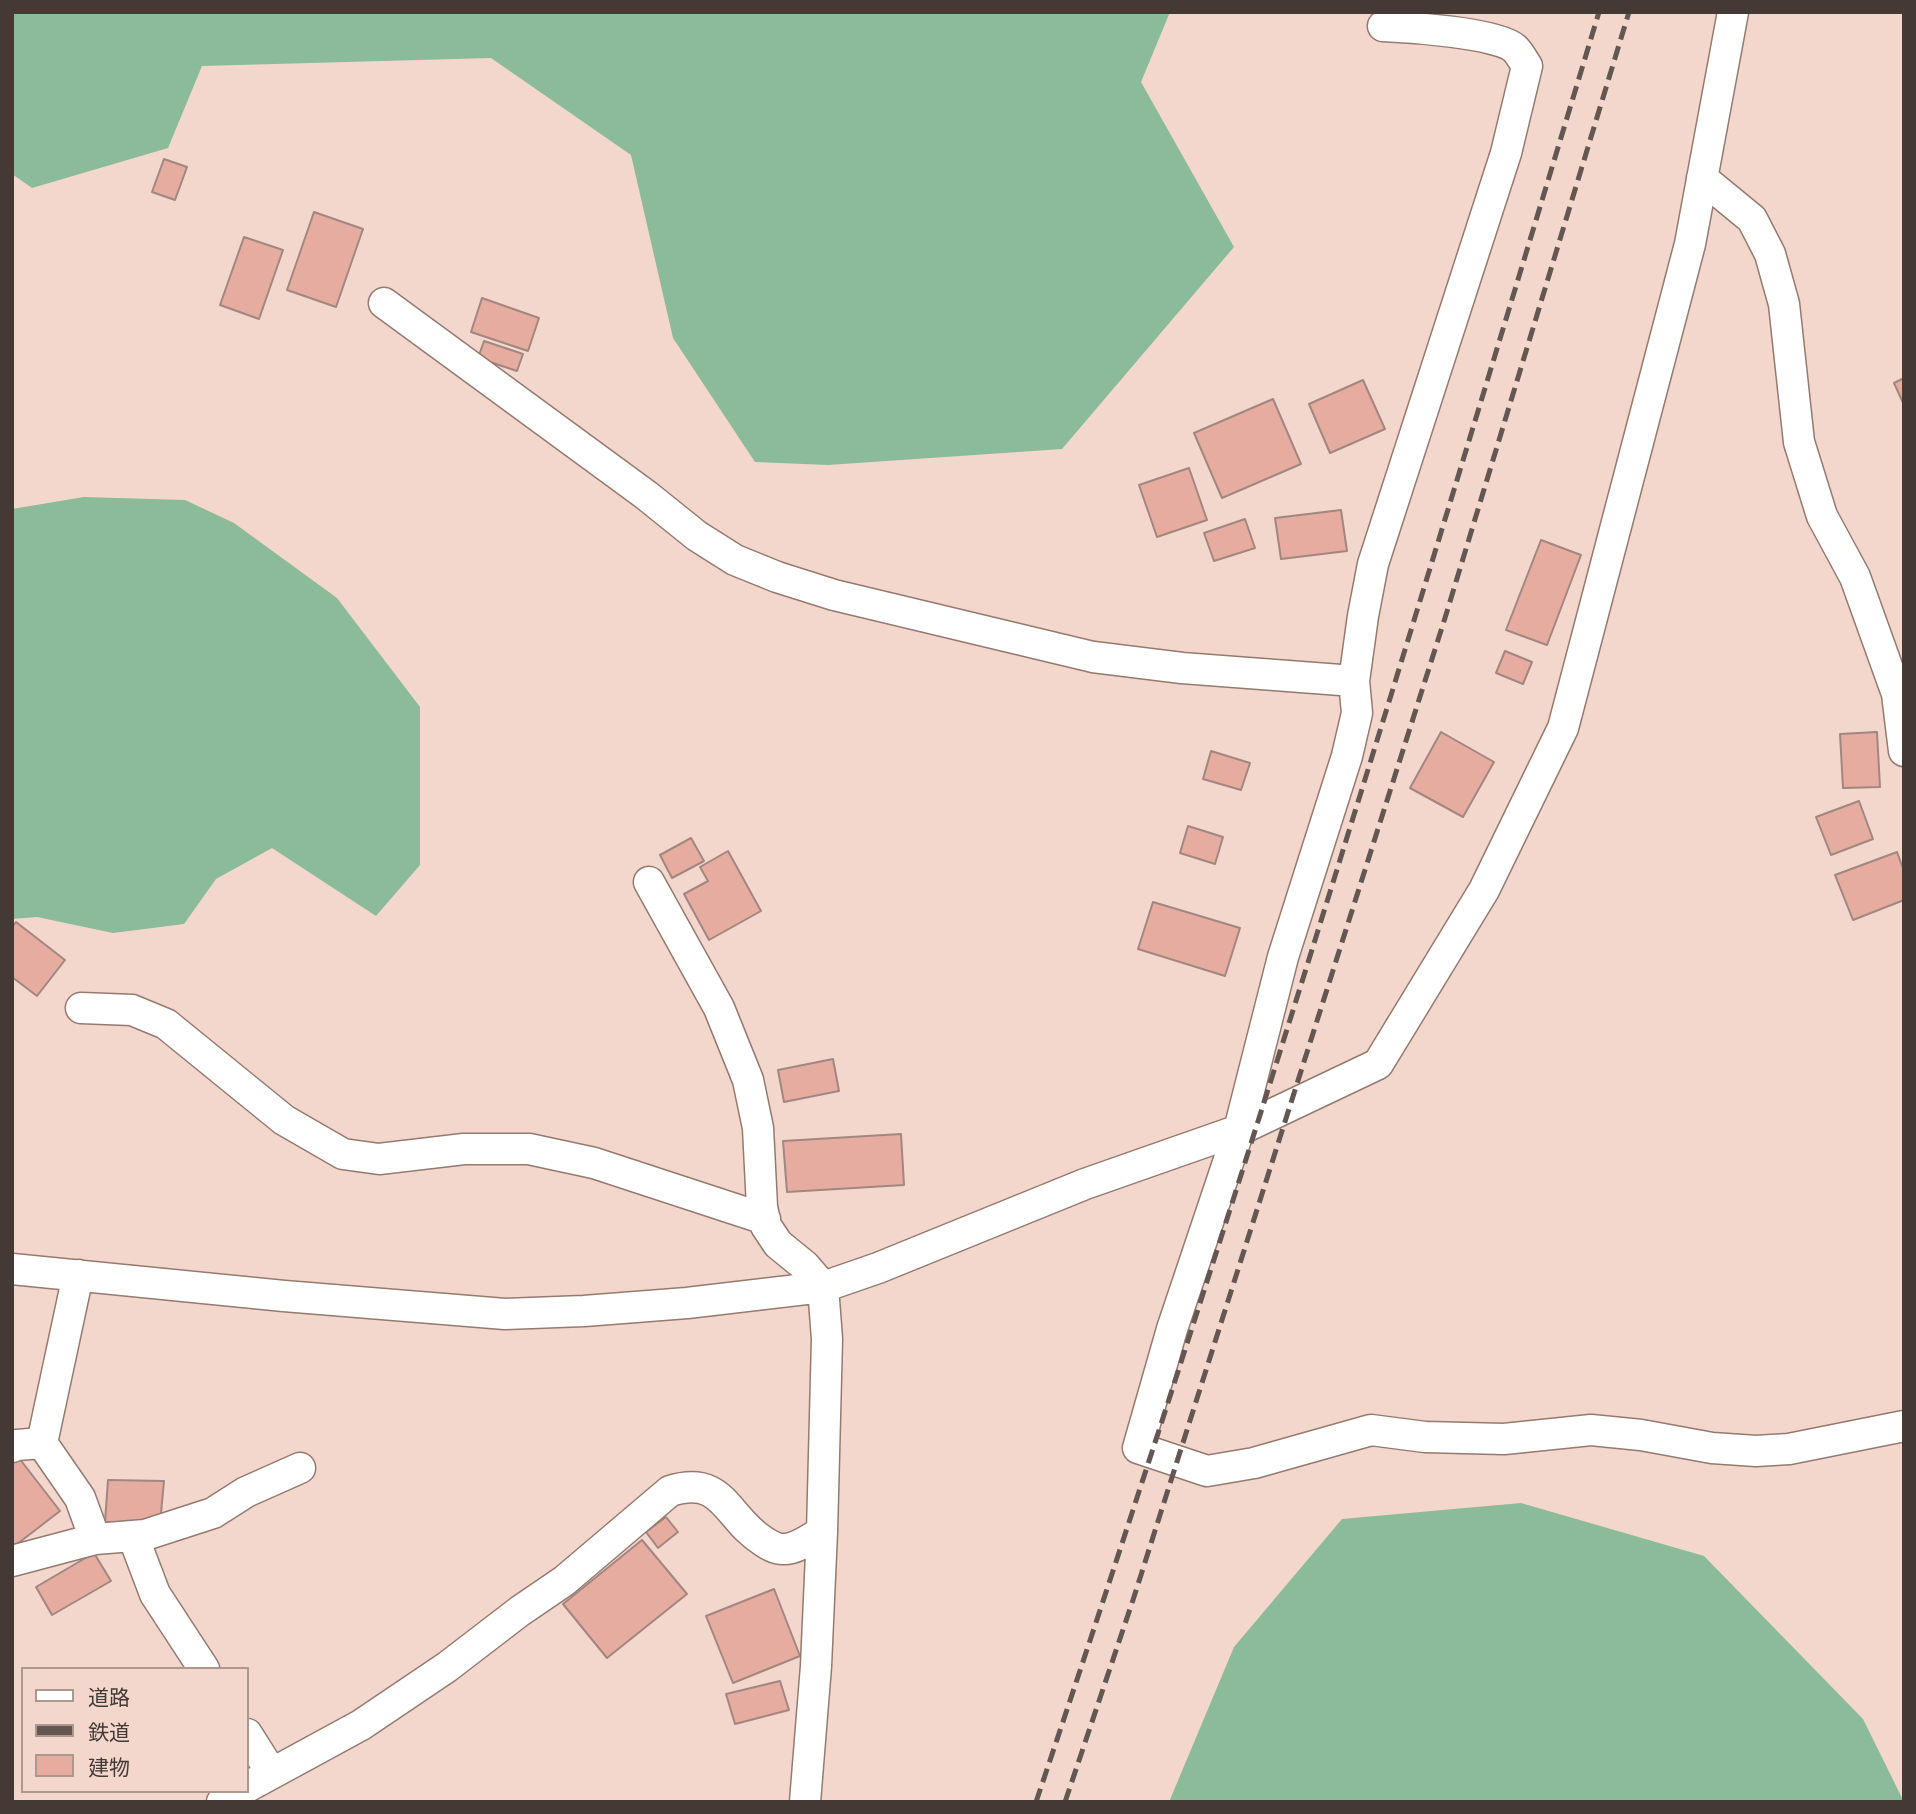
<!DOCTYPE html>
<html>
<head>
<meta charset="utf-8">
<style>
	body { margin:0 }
	#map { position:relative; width:1916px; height:1814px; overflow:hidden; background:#f3d7cc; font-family:Inter,"Noto Sans JP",sans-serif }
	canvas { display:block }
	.frame { position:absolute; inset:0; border:14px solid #443935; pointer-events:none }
	.legend { position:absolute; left:21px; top:1667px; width:228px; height:126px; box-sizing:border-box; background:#f3d7cc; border:2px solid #ad9890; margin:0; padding:9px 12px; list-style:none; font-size:21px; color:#443935 }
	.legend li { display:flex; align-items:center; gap:14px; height:35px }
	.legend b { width:35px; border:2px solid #ad9890 }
</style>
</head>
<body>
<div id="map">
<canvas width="1916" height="1814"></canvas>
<div class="frame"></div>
<ul class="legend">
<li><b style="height:9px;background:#fff"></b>道路</li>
<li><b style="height:9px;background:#645651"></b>鉄道</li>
<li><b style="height:19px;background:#e6aca0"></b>建物</li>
</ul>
</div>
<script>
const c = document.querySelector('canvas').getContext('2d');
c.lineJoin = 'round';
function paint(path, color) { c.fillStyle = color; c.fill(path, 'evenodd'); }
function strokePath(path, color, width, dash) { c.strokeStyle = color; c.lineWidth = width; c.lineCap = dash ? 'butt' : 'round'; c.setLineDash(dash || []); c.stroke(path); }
const forest = new Path2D(`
	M12,12h1158l-29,70 93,165 -172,202 -234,16 -73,-3 -82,-124 -42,-183 -140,-97 -289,8 -34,82 -136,40 -20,-14z
	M84,497l101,3 49,23 103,75 83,109v158l-44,51 -104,-68 -56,31 -32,45 -71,9 -76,-16 -25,2v-410z
	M1521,1503l183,53 159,163 41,83h-735l65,-155 108,-128z`);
const building = new Path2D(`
	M164,159l23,8 -12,33 -23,-8z
	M314,212l49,17 -27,78 -49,-17z
	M244,237l39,13 -24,69 -39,-14z
	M482,298l57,20 -11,33 -57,-19z
	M484,341l39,13 -6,17 -39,-13z
	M1904,378v27l-10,-22z
	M1363,380l22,49 -55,24 -21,-49z
	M1273,399l28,65 -79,34 -28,-65z
	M1189,468l18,52 -50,17 -18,-52z
	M1341,510l6,41 -66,8 -6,-41z
	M1245,519l10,29 -41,13 -10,-28z
	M1541,540l40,15 -34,90 -41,-15z
	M1505,651l27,11 -9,22 -27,-11z
	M1441,732l53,30 -31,55 -53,-29z
	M1877,732l3,55 -37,1 -3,-54z
	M1211,751l39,12 -9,27 -38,-11z
	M1859,801l14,38 -42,16 -15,-38z
	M1188,826l35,11 -8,27 -35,-11z
	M691,838l13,23 -32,17 -12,-23z
	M728,851l33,60 -52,29 -25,-46 24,-13 -8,-14z
	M1897,852l7,19v29l-51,20 -18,-45z
	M1153,902l87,26 -15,48 -87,-27z
	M16,922l49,38 -28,36 -25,-19v-50z
	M833,1059l6,32 -55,11 -6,-32z
	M901,1134l3,51 -117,7 -4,-51z
	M19,1458l41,53 -48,37v-85z
	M108,1480l56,1 -4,43 -55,-2z
	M666,1517l12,15 -20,16 -12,-16z
	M642,1540l45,54 -80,64 -44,-54z
	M94,1553l17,28 -59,34 -16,-28z
	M774,1589l26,67 -67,27 -27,-67z
	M780,1681l9,29 -54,14 -9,-30z`);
const street = new Path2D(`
	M1383,26c25,1 114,7 131,22 5,4 9,12 13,18l-21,87 -133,411 -10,52 -9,65 3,32 -10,43 -64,201 -44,173 -67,199 -34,119 69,23 47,-8 117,-33 54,7 79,2 87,-9 50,5 71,13 44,3 33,-2 115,-23
	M1702,178l50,41 18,35 14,50 15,138 23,74 33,61 42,117 7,57
	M384,303l262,192 51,41 38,24 42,17 57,18 259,62 89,11 172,13
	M649,882l70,126 29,72 10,48 4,79 4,19 12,18 27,22 18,21 4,52 -5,193 -6,134 -11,136
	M81,1008l51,2 34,14 118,96 59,34 36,5 85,-10h65l65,14 171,56
	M12,1269l272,27 221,18 79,-3 103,-8 136,-16 55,-19 207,-84 154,-54 139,-66 106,-174 79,-162 127,-484 43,-232
	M78,1275l-36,168 38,55 15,41
	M12,1447l5,-2 25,-2
	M133,1536l22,58 49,75
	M12,1561l83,-22 50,-4 68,-22 33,-21 54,-24
	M247,1734l24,38
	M247,1787l114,-62 86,-58 73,-56 44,-30 106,-90c54,-17 56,27 93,50 6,4 12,8 20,8 13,1 28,-11 39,-17
	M222,1802l17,-11`);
const rail = new Path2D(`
	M1036,1802c200,-593 382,-1191 563,-1790
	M1065,1802l68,-202 312,-982 184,-606`);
paint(forest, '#8bbb9a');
paint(building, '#e6aca0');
strokePath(building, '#a28680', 2);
strokePath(street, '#947a70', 33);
strokePath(street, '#fff', 30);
strokePath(rail, '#645651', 5, [14, 7]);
</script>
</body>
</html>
